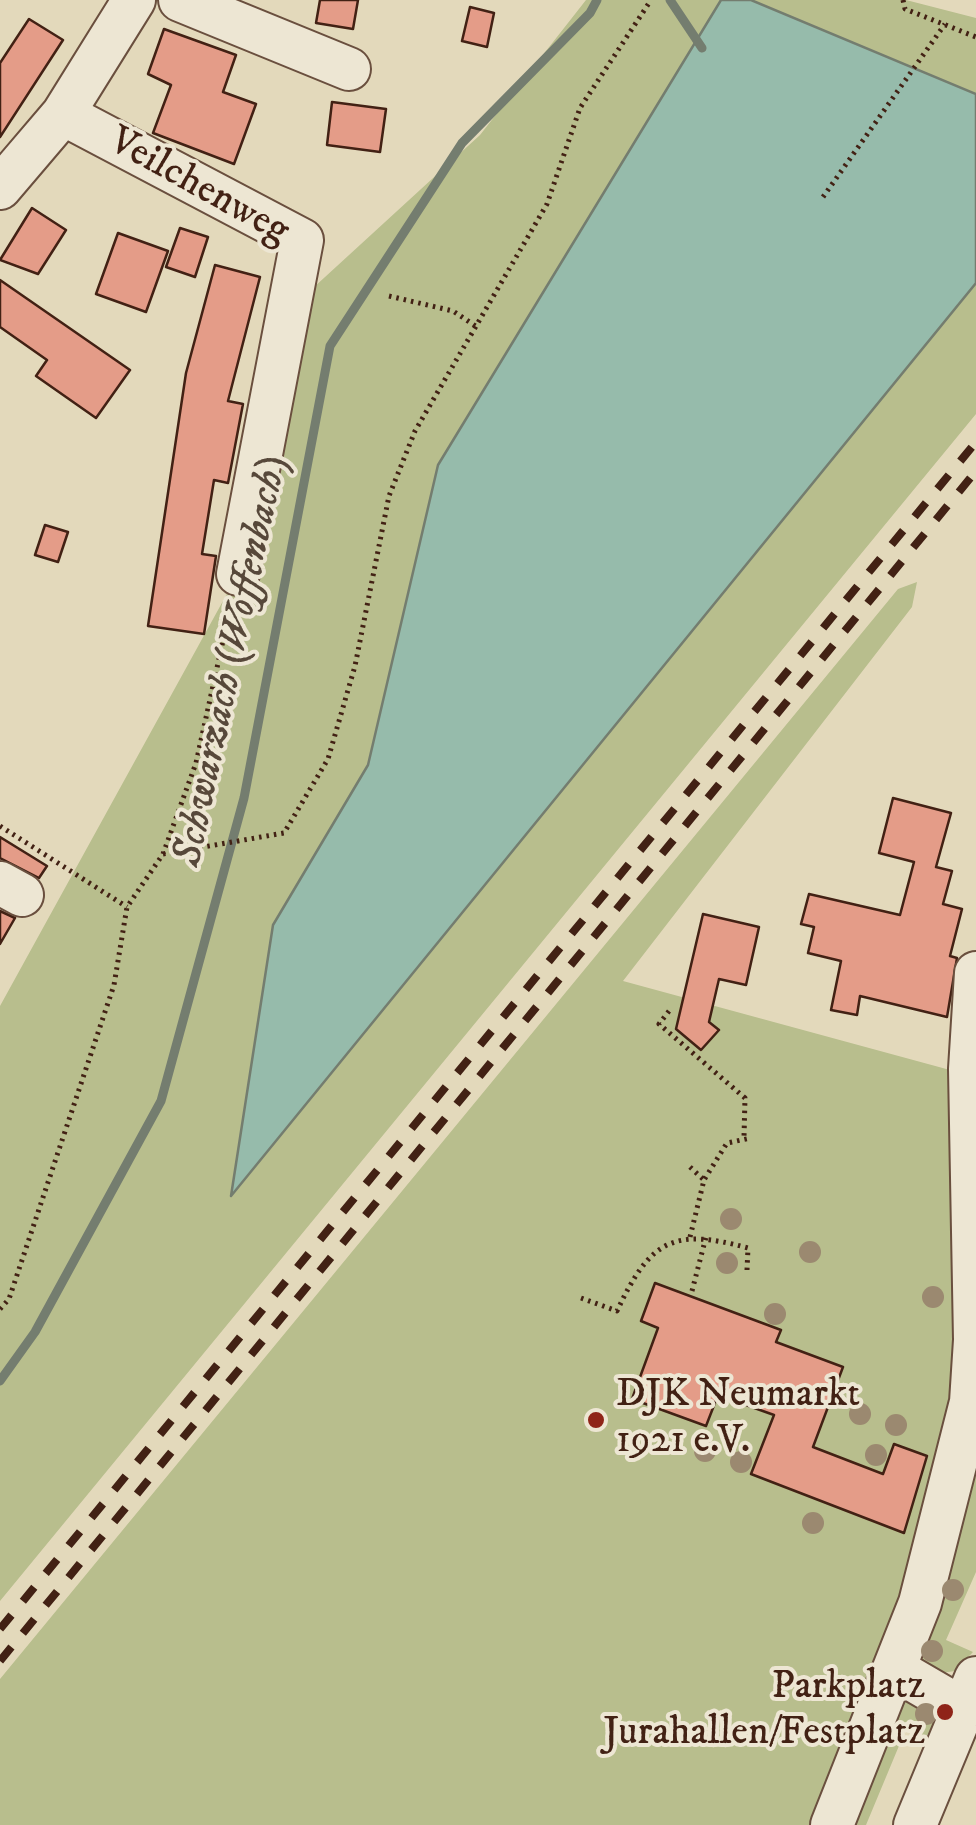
<!DOCTYPE html>
<html>
<head>
<meta charset="utf-8">
<style>
	body { margin:0 }
	canvas { display:block; background:#e3d9bb }
</style>
</head>
<body>
<canvas width="976" height="1825"></canvas>
<script>
const c = document.querySelector('canvas').getContext('2d');
c.lineJoin = 'round';
function paint(path, color) { c.fillStyle = color; c.fill(path, 'evenodd'); }
function strokePath(path, color, width, dash) { c.strokeStyle = color; c.lineWidth = width; c.lineCap = dash ? 'butt' : 'round'; c.setLineDash(dash || []); c.stroke(path); }
function drawText(font, color, halo, rows, align = 'center') {
  c.font = font + ' "IM FELL DW Pica",serif'; c.lineWidth = 8; c.setLineDash([]); c.textBaseline = 'middle'; c.strokeStyle = halo; c.fillStyle = color; for (const [text, x, y, turn = 0] of rows) {
    c.save(); c.translate(x, y); c.rotate((+turn || 0) * Math.PI / 180); c.textAlign = isNaN(turn) ? turn : align; if (halo) c.strokeText(text, 0, 0); c.fillText(text, 0, 0); c.restore();
  }
}
const green = new Path2D(`
	M586,0h135l-283,465 -70,300 -95,160 -41,269 744,-911v131l-976,1187v-595l256,-465 57,-253 167,-153z
	M751,0h155l70,18v76z
	M917,582l-5,25 -289,374 338,92 5,226 -26,198 -121,328h-819v-146l898,-1090z
	M976,1475v97l-30,68 27,12 -18,19 -14,2 -22,-15 11,-49z
	M897,1698l39,5 1,22 -12,12 -19,-8 -40,96h-21z`);
const water = new Path2D(`
	M721,0h30l225,94v189l-745,913 42,-271 95,-160 70,-300z`);
const stream = new Path2D(`
	M670,0l32,48
	M0,1381l35,-49 126,-231 83,-303 86,-452 132,-203 128,-130 7,-13`);
const building = new Path2D(`
	M320,0h38l-5,29 -37,-6z
	M470,7l24,6 -7,34 -25,-6z
	M29,19l34,21 -63,97v-74z
	M164,29l72,26 -13,37 33,12 -22,60 -81,-31 18,-48 -23,-11z
	M332,102l54,7 -6,43 -53,-7z
	M32,208l34,22 -28,44 -38,-14z
	M180,228l28,9 -13,40 -29,-10z
	M118,233l50,18 -22,61 -50,-18z
	M215,265l45,12 -32,124 15,3 -15,79 -14,-3 -12,74 14,2 -12,78 -56,-8 38,-253z
	M0,280l130,90 -34,48 -60,-42 11,-16 -47,-33z
	M45,525l23,7 -10,30 -23,-7z
	M893,798l58,15 -15,54 16,4 -9,33 19,5 -12,47 7,2 -10,59 -87,-21 -3,19 -26,-5 10,-49 -33,-8 6,-26 -13,-3 8,-30 91,21 14,-53 -35,-9z
	M0,837l47,29 -8,12 -39,-20z
	M0,911l15,7 -15,26z
	M703,914l56,13 -13,58 -27,-6 -10,43 10,8 -18,20 -25,-21z
	M655,1283l126,47 -5,12 67,25 -30,80 70,27 11,-30 33,12 -23,77 -153,-59 23,-59 -56,-20 -12,31 -74,-27 26,-71 -17,-7z`);
const path = new Path2D(`
	M903,0l2,9 71,28
	M823,197l122,-173
	M389,296l64,15 24,16
	M0,826l127,81
	M163,854l121,-21 44,-74 27,-93 34,-170 26,-65 132,-227 33,-96 71,-108
	M669,1011l-10,13 86,74 -1,39
	M690,1167l14,13
	M690,1237l14,-57 23,-37 24,-5
	M692,1291l14,-54
	M581,1298l36,13c33,-70 55,-84 131,-63l-1,22
	M0,1309l9,-10 105,-314 13,-78 36,-53 33,-91 34,-154`);
const minor = new Path2D(`
	M180,0l169,69
	M63,114l239,126 -64,334
	M0,188l63,-74 71,-114
	M0,883l22,12
	M896,1670l67,39
	M832,1825l88,-222 51,-201 4,-62 -5,-271 6,-96
	M915,1825l61,-147`);
const rail = new Path2D(`
	M0,1629l976,-1187
	M0,1661l976,-1190`);
const trees = [
	[731,1219],
	[810,1252],
	[727,1263],
	[933,1297],
	[775,1314],
	[860,1414],
	[896,1425],
	[705,1451],
	[876,1455],
	[741,1462],
	[813,1523],
	[953,1590],
	[932,1651],
	[926,1714]
];
const markers = [
	[596,1420,10,"#8f2418"],
	[945,1712,10,"#8f2418"]
];
const streetNames = [
	["Veilchenweg",198,188,29]
];
const poiNames = [
	["DJK Neumarkt",616,1397],
	["1921 e.V.",616,1443],
	["Parkplatz",925,1689,"right"],
	["Jurahallen/Festplatz",925,1735,"right"]
];
const waterNames = [
	["Schwarzach (Woffenbach)",233,662,-78]
];
paint(green, '#b8be8d');
paint(water, '#96bbab');
strokePath(water, '#747d6f', 2.5);
strokePath(stream, '#747d6f', 9);
paint(building, '#e49c88');
strokePath(building, '#422114', 2.5);
strokePath(minor, '#6a4f3e', 46);
strokePath(path, '#422114', 5, [2.5, 5]);
strokePath(minor, '#ede6d3', 42);
strokePath(rail, '#422114', 8, [18, 18]);
c.fillStyle = '#9b8970';
for (const [x, y] of trees) { c.beginPath(); c.arc(x, y, 11, 0, 2 * Math.PI); c.fill(); }
for (const [x, y, r, color] of markers) { const dot = new Path2D(); dot.arc(x, y, r, 0, 2 * Math.PI); c.fillStyle = color; c.fill(dot); strokePath(dot, '#ede6d3', 4); }
drawText('40px', '#422114', '#ede6d3', streetNames);
drawText('40px', '#422114', '#ede6d3', poiNames, 'left');
drawText('italic 42px', '#57483a', '#ede6d3', waterNames);
</script>
</body>
</html>
